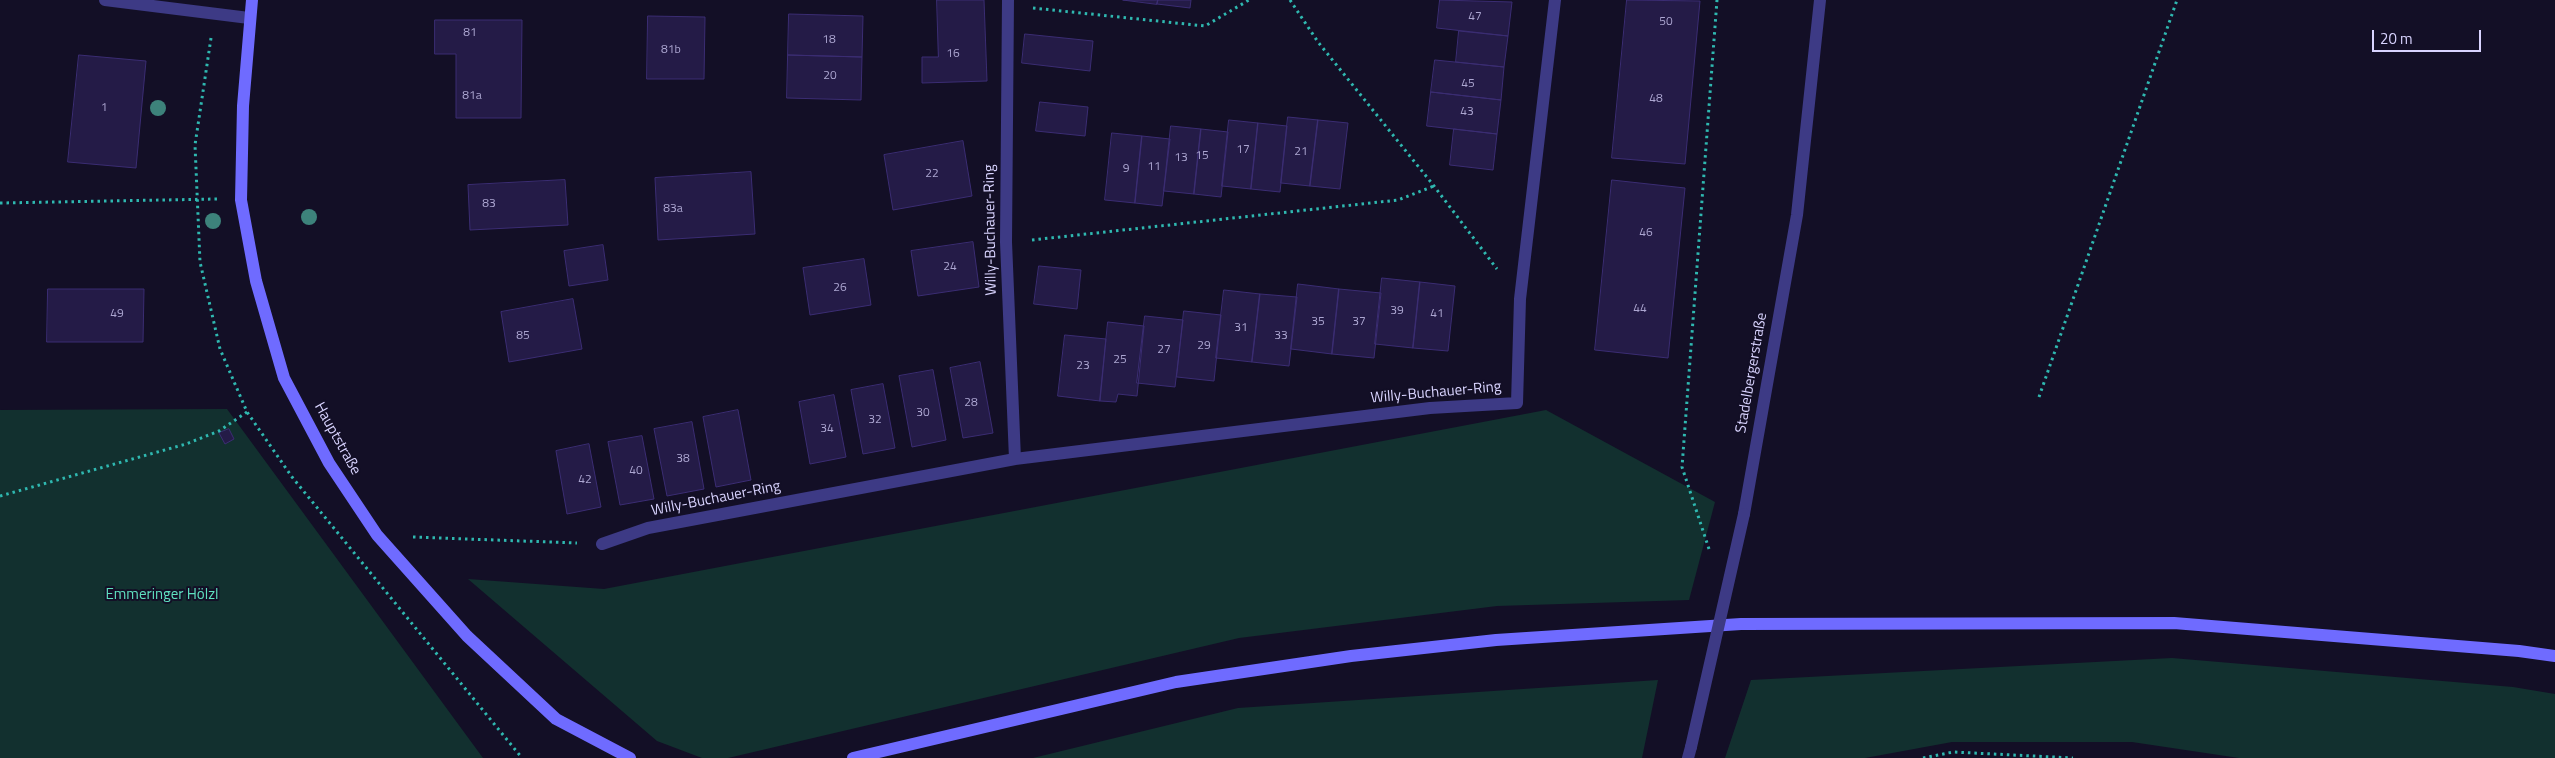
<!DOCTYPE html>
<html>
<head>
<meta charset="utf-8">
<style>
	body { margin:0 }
	#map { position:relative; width:2555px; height:758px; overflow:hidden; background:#130f26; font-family:"Titillium Web",sans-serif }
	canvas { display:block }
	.scale { position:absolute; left:2372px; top:30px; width:109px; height:22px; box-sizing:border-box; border:2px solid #d9d4ff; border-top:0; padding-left:6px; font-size:15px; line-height:18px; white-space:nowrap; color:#d9d4ff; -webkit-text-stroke:4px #130f26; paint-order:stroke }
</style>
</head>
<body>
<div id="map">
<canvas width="2555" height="758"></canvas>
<div class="scale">20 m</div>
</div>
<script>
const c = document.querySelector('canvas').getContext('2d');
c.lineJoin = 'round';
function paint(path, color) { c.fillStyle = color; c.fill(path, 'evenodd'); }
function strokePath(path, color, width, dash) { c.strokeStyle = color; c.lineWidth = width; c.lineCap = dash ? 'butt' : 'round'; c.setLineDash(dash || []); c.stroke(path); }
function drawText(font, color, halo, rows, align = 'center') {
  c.font = font + ' "Titillium Web",sans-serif'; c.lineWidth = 4; c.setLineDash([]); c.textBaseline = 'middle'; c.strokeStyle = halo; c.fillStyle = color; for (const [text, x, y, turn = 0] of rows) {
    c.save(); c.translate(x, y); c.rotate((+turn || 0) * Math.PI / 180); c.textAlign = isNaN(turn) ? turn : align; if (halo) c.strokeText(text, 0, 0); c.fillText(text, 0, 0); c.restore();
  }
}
const green = new Path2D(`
	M227,409l256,349h-483v-348z
	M1546,410l169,92 -26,98 -192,6 -258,32 -511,120h-26l-45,-17 -189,-162 136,10z
	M2172,658l341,29 42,7v64h-316l-107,-16h-180l-87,16h-140l26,-78z
	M1658,680l-16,78h-609l205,-50z`);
const building = new Path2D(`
	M937,0h47l3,81 -65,2v-26h16z
	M1123,0h35l-1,4z
	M1158,0h33l-1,8 -33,-4z
	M1440,0l72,2 -4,34 -71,-8z
	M1627,0l73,1 -15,163 -73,-6z
	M789,14l74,2 -1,41 -74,-2z
	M648,16l57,1 -1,62h-57z
	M435,20h87l-1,98h-65v-64h-21z
	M1459,31l49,5 -4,31 -48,-5z
	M1025,34l68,7 -3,30 -68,-8z
	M79,55l67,6 -10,107 -68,-6z
	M788,55l74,2 -1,43 -74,-2z
	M1435,60l69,7 -3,33 -70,-8z
	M1431,92l70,8 -4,34 -70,-8z
	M1040,102l48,5 -3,29 -49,-5z
	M1288,117l30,3 -8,66 -29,-3z
	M1229,120l29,3 -7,66 -29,-3z
	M1318,120l30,3 -8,66 -30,-3z
	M1258,123l29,3 -7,66 -29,-3z
	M1171,126l30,3 -7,65 -30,-3z
	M1201,129l27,3 -7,65 -27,-3z
	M1454,129l43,5 -4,36 -43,-5z
	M1112,133l30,3 -7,67 -30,-3z
	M1142,136l28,3 -8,67 -27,-3z
	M963,141l9,55 -79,14 -9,-55z
	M751,172l4,62 -97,6 -3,-62z
	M565,180l3,45 -98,5 -2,-45z
	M1612,180l73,8 -17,170 -73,-8z
	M973,242l6,45 -61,9 -7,-45z
	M603,245l5,35 -39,6 -5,-35z
	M864,259l7,46 -61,10 -7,-47z
	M1039,266l42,4 -4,39 -43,-5z
	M1382,278l38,4 -7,66 -38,-4z
	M1420,282l35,4 -7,65 -35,-3z
	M1298,284l41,5 -7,65 -41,-5z
	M48,289h96l-1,53h-96z
	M1339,289l42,4 -7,65 -42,-4z
	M1224,290l36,4 -8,68 -36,-4z
	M1260,294l37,3 -8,69 -37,-4z
	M573,299l9,50 -73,13 -8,-50z
	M1184,311l37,4 -7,66 -37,-4z
	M1145,316l38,4 -8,67 -38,-4z
	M1108,322l36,4 -7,70 -19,-2 -2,8 -16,-1z
	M1065,335l41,4 -6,62 -42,-5z
	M980,362l13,71 -30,5 -13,-70z
	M933,370l13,70 -34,7 -13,-71z
	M883,384l12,64 -32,6 -12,-64z
	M834,395l12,62 -36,7 -11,-62z
	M738,410l13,70 -35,7 -13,-70z
	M692,422l12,67 -37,7 -13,-67z
	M229,429l5,10 -9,5 -6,-11z
	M642,436l12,63 -34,6 -12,-63z
	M589,444l12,63 -34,7 -11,-63z`);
const path = new Path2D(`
	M1290,0l28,42 116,144 63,83
	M1033,8l172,18 44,-26
	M211,38l-16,107 5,117 20,87 27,63 45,65 230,281
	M0,203l217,-4
	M1032,240l366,-40 36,-14
	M2039,397l138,-397
	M0,496l186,-52 33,-13 28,-19
	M413,537l164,6
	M1709,549l-27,-82 35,-467
	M1923,758l30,-6 120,6`);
const street = new Path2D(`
	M105,0l144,18
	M1008,0l-2,242 9,217
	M1744,514l53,-299 23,-215
	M602,544l46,-16 367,-69 415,-51 87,-5 3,-104 35,-299
	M1688,758l3,-11`);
const secondary = new Path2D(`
	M252,0l-9,106 -2,94 15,81 28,97 45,85 48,72 90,101 89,83 74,39
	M853,758l323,-76 175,-26 145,-16 245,-16 433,-1 345,28 36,5`);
const streetBridge = new Path2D(`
	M1691,747l53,-233`);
const trees = [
	[158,108],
	[309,217],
	[213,221]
];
const numberNames = [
	["47",1475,17],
	["50",1666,22],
	["81",470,33],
	["18",829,40],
	["81b",671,50],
	["16",953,54],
	["20",830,76],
	["45",1468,84],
	["81a",472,96],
	["48",1656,99],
	["1",104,108],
	["43",1467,112],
	["17",1243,150],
	["21",1301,152],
	["15",1202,156],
	["13",1181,158],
	["11",1154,167],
	["9",1126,169],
	["22",932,174],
	["83",489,204],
	["83a",673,209],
	["46",1646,233],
	["24",950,267],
	["26",840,288],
	["44",1640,309],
	["39",1397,311],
	["49",117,314],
	["41",1437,314],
	["35",1318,322],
	["37",1359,322],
	["31",1241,328],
	["85",523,336],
	["33",1281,336],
	["29",1204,346],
	["27",1164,350],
	["25",1120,360],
	["23",1083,366],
	["28",971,403],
	["30",923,413],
	["32",875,420],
	["34",827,429],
	["38",683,459],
	["40",636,471],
	["42",585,480]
];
const streetNames = [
	["Willy-Buchauer-Ring",991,230,-91],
	["Stadelbergerstraße",1752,373,-80],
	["Willy-Buchauer-Ring",1436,393,-5],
	["Hauptstraße",337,439,61],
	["Willy-Buchauer-Ring",716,499,-11]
];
const parkNames = [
	["Emmeringer Hölzl",162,595]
];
paint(green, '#12302f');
paint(building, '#241b47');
strokePath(building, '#3b2d73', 1);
strokePath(path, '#2fb8b0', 3, [2.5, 4]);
strokePath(street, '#3d3a85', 12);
strokePath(secondary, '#6f6bff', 12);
strokePath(streetBridge, '#3d3a85', 12);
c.fillStyle = '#3d827b';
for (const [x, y] of trees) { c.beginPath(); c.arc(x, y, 8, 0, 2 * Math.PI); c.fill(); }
drawText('12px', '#aca6d1', null, numberNames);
drawText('15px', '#d9d4ff', '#130f26', streetNames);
drawText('15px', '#5fe0c0', '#130f26', parkNames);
</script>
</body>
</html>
